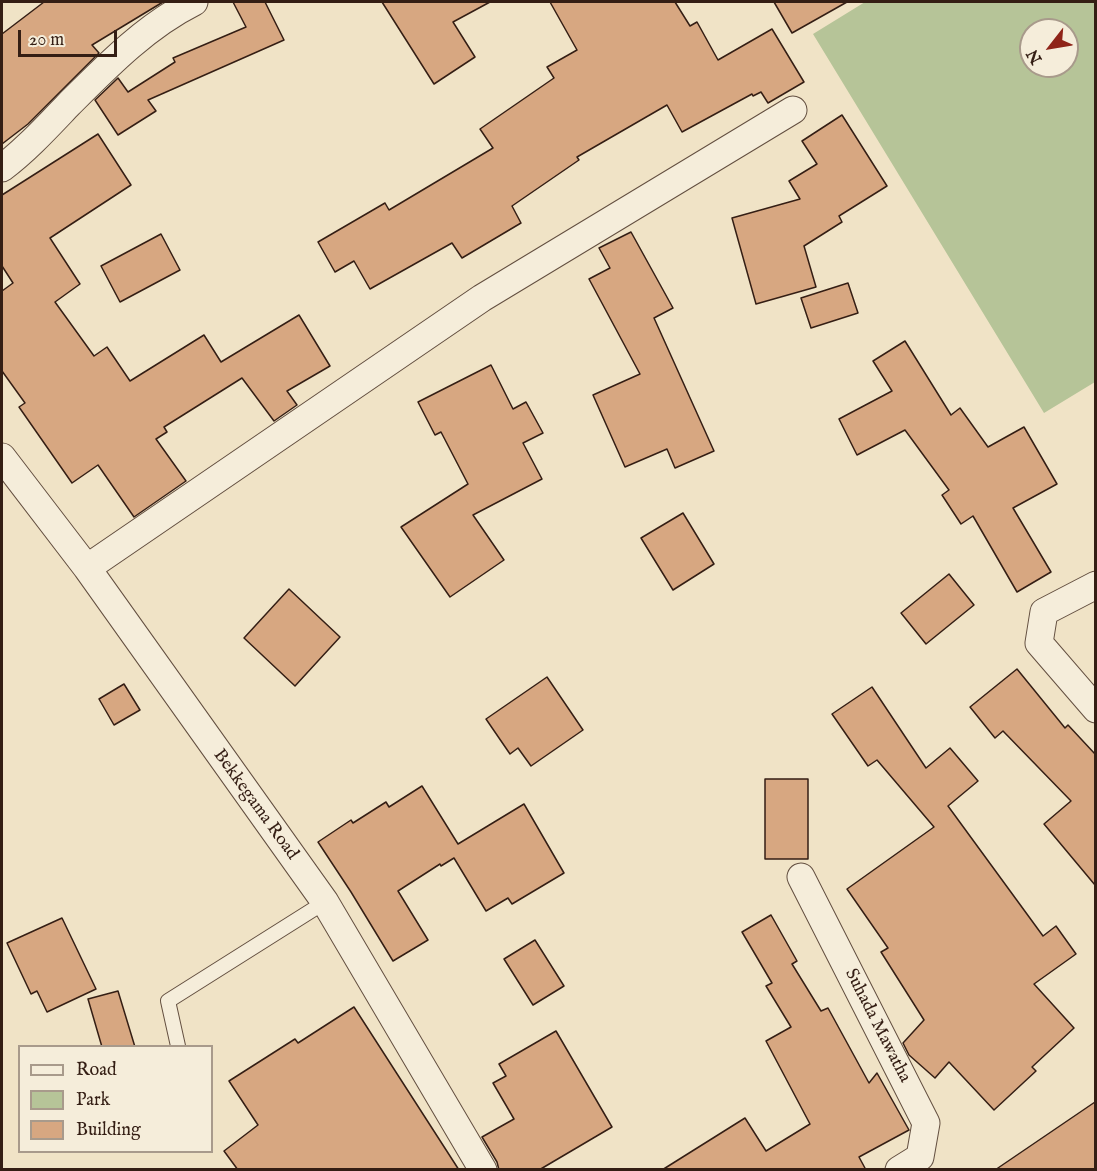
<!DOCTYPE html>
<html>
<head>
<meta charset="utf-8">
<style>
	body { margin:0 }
	#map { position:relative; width:1097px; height:1171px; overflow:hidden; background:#f0e3c6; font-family:"IM FELL English",serif }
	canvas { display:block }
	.frame { position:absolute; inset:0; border:3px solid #341e14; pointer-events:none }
	.legend { position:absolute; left:18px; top:1045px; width:195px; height:108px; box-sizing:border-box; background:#f5edda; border:2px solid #a89a8b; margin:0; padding:8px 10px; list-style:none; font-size:18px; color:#341e14 }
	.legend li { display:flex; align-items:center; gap:12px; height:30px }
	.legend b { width:30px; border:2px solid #a89a8b }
	.north { position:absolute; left:1019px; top:18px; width:60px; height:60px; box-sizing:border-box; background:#f5edda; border:2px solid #a89a8b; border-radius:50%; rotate:239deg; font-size:16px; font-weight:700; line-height:24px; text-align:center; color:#341e14 }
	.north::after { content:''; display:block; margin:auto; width:21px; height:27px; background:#8f2418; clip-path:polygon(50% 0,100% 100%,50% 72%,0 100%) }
	.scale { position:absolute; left:18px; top:30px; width:99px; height:27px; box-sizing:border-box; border:3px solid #341e14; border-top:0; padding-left:8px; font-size:18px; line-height:21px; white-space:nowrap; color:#341e14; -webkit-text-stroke:4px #f5edda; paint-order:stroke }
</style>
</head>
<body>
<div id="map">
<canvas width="1097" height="1171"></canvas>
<div class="frame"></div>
<ul class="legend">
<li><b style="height:8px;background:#f5edda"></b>Road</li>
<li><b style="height:16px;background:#b6c498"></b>Park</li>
<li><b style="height:16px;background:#d7a781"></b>Building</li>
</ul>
<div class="north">N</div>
<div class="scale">20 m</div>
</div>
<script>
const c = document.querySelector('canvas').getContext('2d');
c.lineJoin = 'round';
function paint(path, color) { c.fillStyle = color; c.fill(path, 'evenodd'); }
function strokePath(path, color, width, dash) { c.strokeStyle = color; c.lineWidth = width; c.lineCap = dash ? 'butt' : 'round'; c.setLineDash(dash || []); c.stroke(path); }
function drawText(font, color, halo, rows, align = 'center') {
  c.font = font + ' "IM FELL English",serif'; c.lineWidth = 6; c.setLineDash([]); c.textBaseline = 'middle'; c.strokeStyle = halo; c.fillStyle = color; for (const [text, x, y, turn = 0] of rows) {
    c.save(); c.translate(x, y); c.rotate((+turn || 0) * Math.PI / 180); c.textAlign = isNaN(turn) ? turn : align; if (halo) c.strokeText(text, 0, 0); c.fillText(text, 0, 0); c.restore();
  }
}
const green = new Path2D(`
	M865,2h230v380l-51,31 -231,-379zM1031,30h36v36h-36z`);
const building = new Path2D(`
	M44,2h119l-71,43 7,8 -71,71 -26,20v-110z
	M233,2h32l19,38 -136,60 8,11 -38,24 -23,-35 23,-22 10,14 47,-30 -2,-4 73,-31z
	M382,2h108l-37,20 22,35 -41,27z
	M550,2h125l15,24 7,-4 21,38 54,-31 32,53 -36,21 -7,-11 -8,4 -1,-2 -70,38 -15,-27 -90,52 2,3 -67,46 9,17 -59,35 -10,-15 -82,46 -16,-28 -19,11 -17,-30 67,-39 4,7 104,-62 -13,-19 74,-51 -7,-11 30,-17z
	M774,2h73l-55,31z
	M842,115l45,71 -48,30 3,6 -38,24 12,41 -60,17 -24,-86 68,-19 -11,-18 28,-17 -15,-23z
	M98,134l33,51 -81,53 30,46 -25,18 39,54 13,-9 23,34 74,-46 17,27 78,-47 31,51 -43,25 10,14 -23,16 -32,-43 -78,49 3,5 -11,7 30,42 -52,36 -36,-52 -26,18 -53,-76 6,-4 -23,-32v-80l11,-8 -11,-17v-71z
	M631,232l42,76 -19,10 60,133 -39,17 -8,-19 -42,18 -32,-72 47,-21 -51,-95 21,-11 -11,-20z
	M161,234l19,36 -60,32 -19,-36z
	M848,283l10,30 -47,15 -10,-30z
	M905,341l46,74 9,-7 28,39 36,-20 33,57 -44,24 38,64 -34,20 -44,-76 -12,8 -19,-29 7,-5 -44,-60 -48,25 -18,-36 53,-28 -19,-30z
	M491,365l22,44 13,-7 17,31 -20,10 19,36 -69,36 31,45 -54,37 -49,-70 67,-43 -27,-52 -6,3 -17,-33z
	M683,513l31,51 -41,26 -32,-52z
	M949,574l25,31 -48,39 -25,-31z
	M289,589l51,48 -45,49 -51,-48z
	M1017,669l48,59 3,-3 27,29v131l-51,-61 27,-23 -68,-70 -8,7 -25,-31z
	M547,677l36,53 -52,36 -13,-18 -8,6 -24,-35z
	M124,684l16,26 -26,15 -15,-26z
	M872,687l54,81 24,-20 28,33 -30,25 95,130 13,-10 20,28 -42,30 40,44 -42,39 4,4 -42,39 -45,-48 -14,16 -26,-23 -6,-12 21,-23 -43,-68 7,-4 -41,-59 87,-62 -57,-67 -9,6 -36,-52z
	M765,779h43v80h-43z
	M422,786l36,58 66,-40 40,69 -52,31 -4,-6 -22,13 -32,-53 -13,8 -1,-2 -42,27 30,49 -35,21 -42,-69 -33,-50 33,-22 2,3 33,-21 3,5z
	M771,915l26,46 -5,3 29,47 7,-3 41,75 8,-10 32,57 -50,27 7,13h-204l83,-52 21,33 44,-27 -44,-83 25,-14 -25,-41 6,-3 -30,-51z
	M62,918l34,71 -49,23 -10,-21 -6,3 -24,-51z
	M535,940l29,46 -31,19 -29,-46z
	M118,991l17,56h-33l-14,-48z
	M354,1007l105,163h-221l-14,-19 34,-26 -29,-44 66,-42 3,4z
	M556,1031l56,96 -73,43h-40l-2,-8 -15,-25 32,-18 -21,-36 13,-7 -7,-12z
	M1095,1102v68h-100z`);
const lane = new Path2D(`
	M178,1046l-10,-45 157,-99`);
const street = new Path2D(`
	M2,168c25,-19 45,-41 67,-64 38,-38 77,-78 125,-102
	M2,457l85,111 238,334 158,268
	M87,568l395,-270 311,-188
	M1096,585l-52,27 -5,31 57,66
	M801,877l125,246 -6,34 -21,13`);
const streetNames = [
	["Bekkegama Road",255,805,54],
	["Suhada Mawatha",877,1026,63]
];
paint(green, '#b6c498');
paint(building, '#d7a781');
strokePath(building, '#341e14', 1.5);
strokePath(lane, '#634f40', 16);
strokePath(street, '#634f40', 29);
strokePath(lane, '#f5edda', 14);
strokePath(street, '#f5edda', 27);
drawText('18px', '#341e14', '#f5edda', streetNames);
</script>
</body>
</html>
